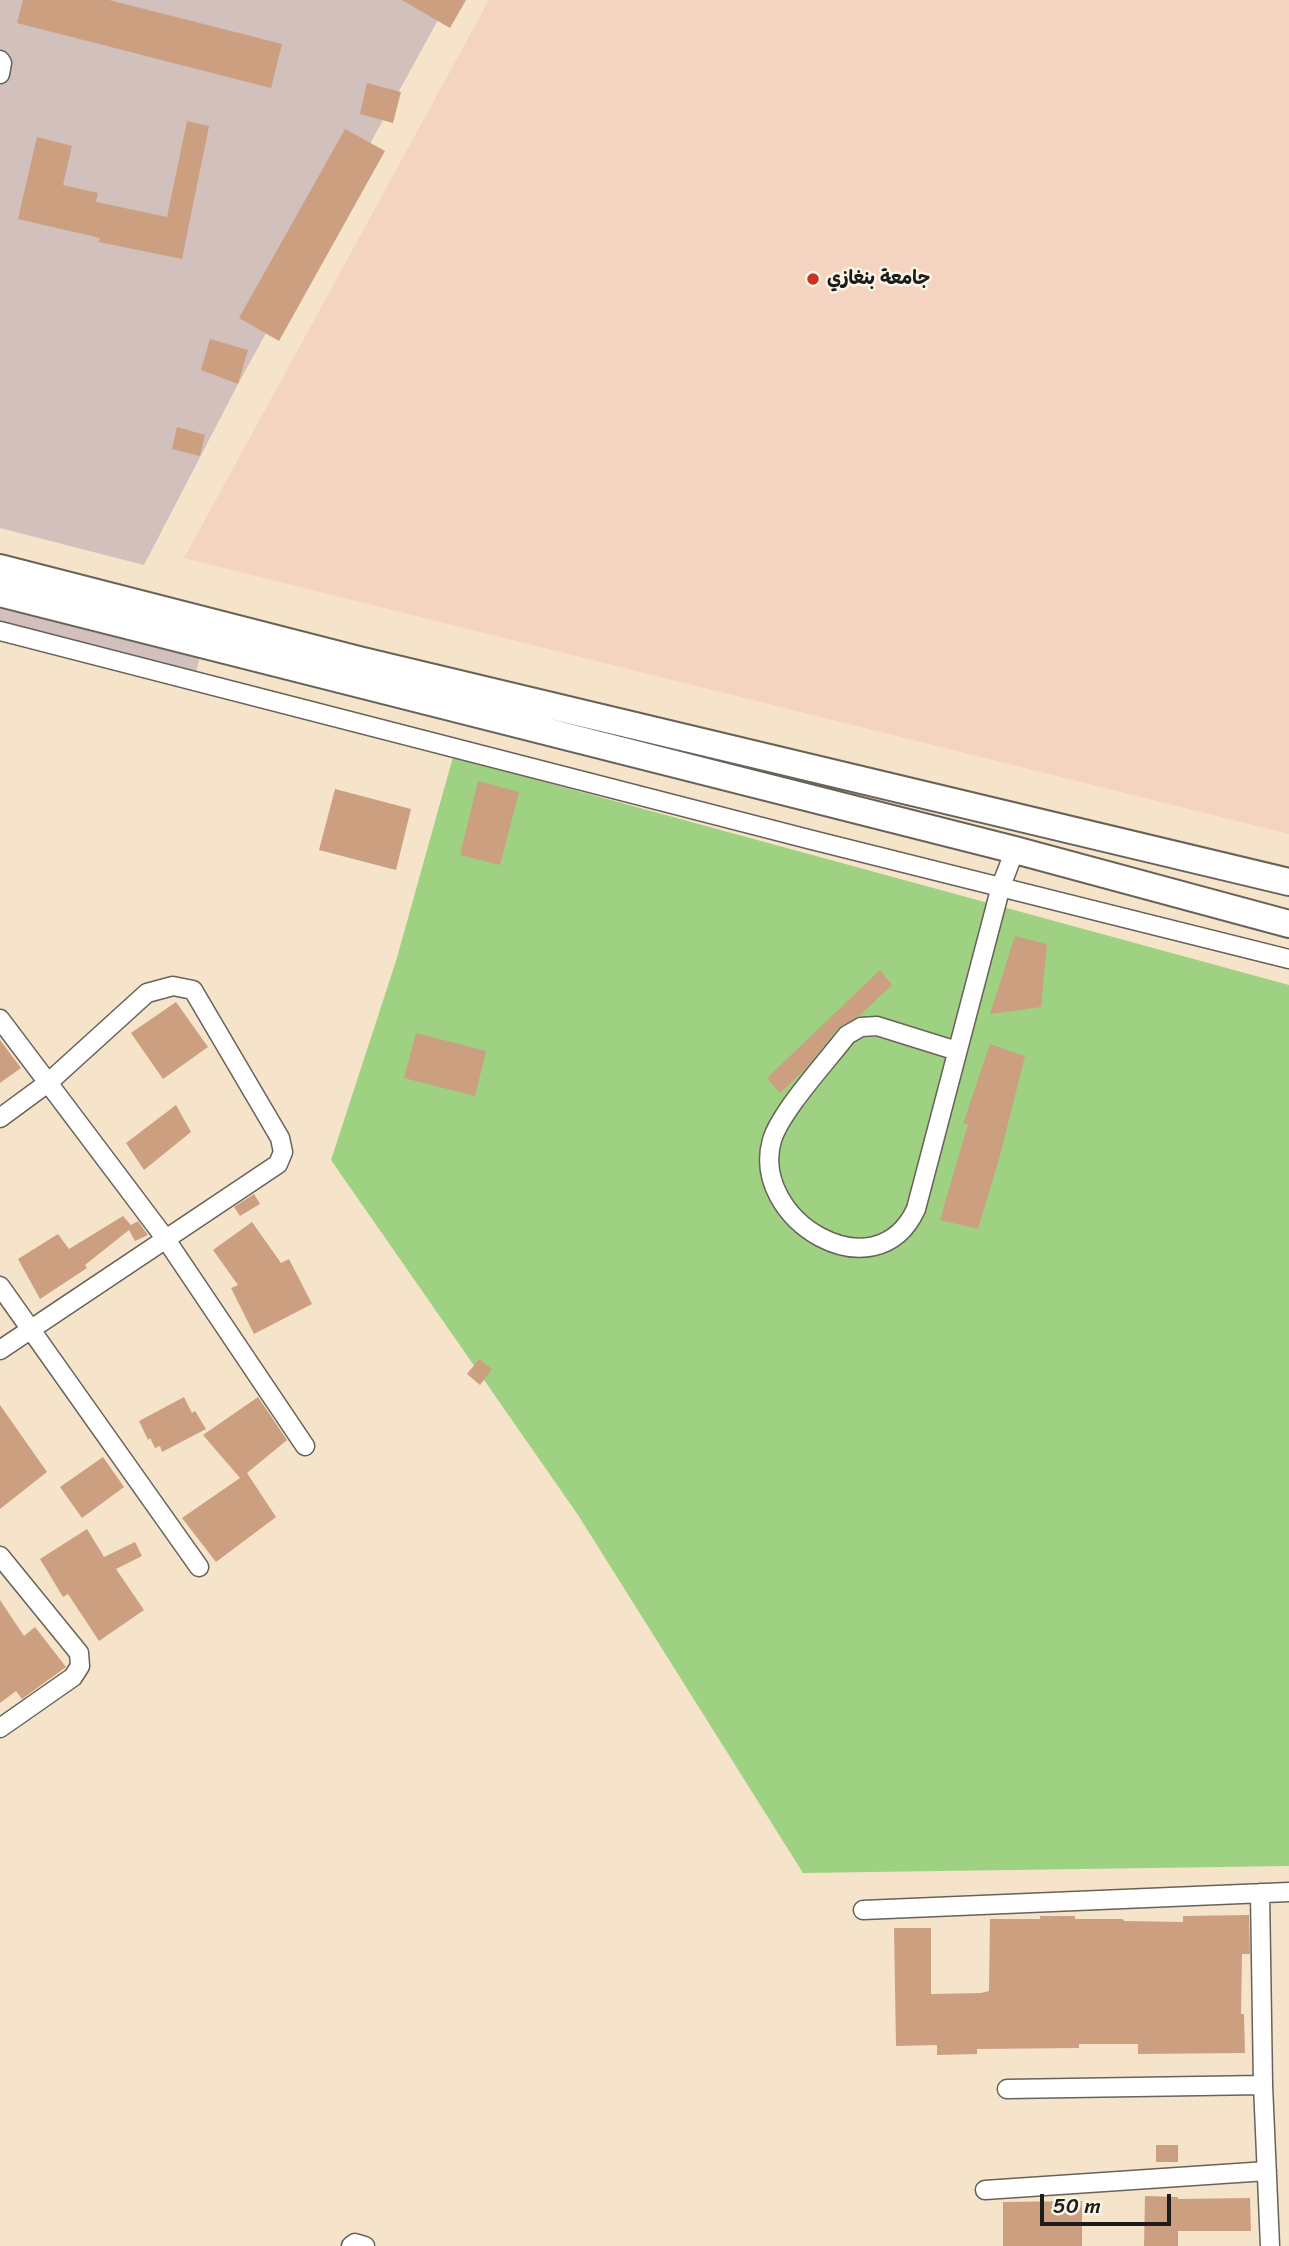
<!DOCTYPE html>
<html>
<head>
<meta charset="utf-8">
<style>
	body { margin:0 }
	#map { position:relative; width:1289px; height:2246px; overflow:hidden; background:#f5e4c9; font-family:Sriracha,sans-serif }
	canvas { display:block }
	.scale { position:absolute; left:1040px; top:2194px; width:131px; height:32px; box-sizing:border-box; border:4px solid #1c1c1c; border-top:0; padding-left:9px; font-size:21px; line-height:24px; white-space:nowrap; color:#1c1c1c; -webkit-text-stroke:5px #fcf5e5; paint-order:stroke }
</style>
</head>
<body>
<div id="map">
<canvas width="1289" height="2246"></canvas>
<div class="scale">50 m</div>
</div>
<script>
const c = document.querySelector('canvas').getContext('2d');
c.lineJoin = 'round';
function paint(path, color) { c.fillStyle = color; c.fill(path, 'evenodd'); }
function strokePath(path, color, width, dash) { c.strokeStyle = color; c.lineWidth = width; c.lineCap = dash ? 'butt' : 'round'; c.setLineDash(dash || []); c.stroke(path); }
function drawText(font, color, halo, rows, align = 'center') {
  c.font = font + ' Sriracha,"Playpen Sans Arabic",sans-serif'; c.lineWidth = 5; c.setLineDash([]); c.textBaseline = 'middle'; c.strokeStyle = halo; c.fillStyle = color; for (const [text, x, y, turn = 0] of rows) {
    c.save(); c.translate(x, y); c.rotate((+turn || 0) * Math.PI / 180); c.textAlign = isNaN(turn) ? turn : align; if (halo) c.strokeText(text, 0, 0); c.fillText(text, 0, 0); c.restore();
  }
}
const built = new Path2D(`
	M489,0h800v834l-1105,-276z`);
const industrial = new Path2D(`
	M0,0h449l-211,384 -94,181 -144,-37z
	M0,603l200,53 -8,32 -192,-47z`);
const green = new Path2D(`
	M453,757l836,228v881l-486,7 -225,-358 -247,-355 65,-199z`);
const building = new Path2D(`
	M23,0h86l173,44 -11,44 -254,-65z
	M402,0h64l-16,28z
	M367,83l34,9 -8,31 -33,-9z
	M187,121l22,5 -27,133 -83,-17 1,-4 -82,-19 19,-82 35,9 -9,39 35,8 -2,9 71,15z
	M345,129l40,22 -106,190 -40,-23z
	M210,339l38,11 -10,34 -37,-14z
	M177,427l28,8 -5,21 -28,-7z
	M478,781l41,11 -19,73 -40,-10z
	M335,789l76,20 -15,61 -77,-20z
	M1015,936l32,8 -6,63 -51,7z
	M880,970l12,15 -33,31 -21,12 -32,40 -26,25 -13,-15z
	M176,1002l32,45 -45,32 -32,-46z
	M416,1033l70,18 -11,45 -71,-18z
	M0,1040l21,28 -21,15z
	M990,1044l35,12 -26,103 -21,70 -38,-9 28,-96h-5z
	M176,1105l15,27 -47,38 -18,-27z
	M254,1194l6,10 -20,12 -6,-9z
	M123,1216l8,9 7,-4 10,14 -13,6 -6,-11 -44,35 2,3 -47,31 -22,-40 40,-25 11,15z
	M252,1222l29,41 8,-4 23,45 -58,30 -23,-46 7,-3 -25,-35z
	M479,1359l13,10 -12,16 -13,-11z
	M184,1397l8,16 3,-2 11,18 -44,23 -2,-6 -5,2 -5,-10 -2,2 -9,-19z
	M258,1397l29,43 -40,33 29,44 -60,45 -34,-44 58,-40 -37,-43z
	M0,1405l47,67 -47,37z
	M103,1457l21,30 -42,31 -22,-31z
	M87,1529l17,28 31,-15 7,14 -26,13 28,41 -45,31 -31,-47 -5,3 -23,-38z
	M0,1600l24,36 11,-9 31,40 -44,32 -6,-8 -16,12z
	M1249,1915l1,39h-8l-1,60h3l1,39 -107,1v-10h-59v4l-102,1v5l-40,1v-10l-41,1 -2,-118h37v66l50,-1 8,-2 1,-72h50v-3h35v3h48l1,2 59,1v-6z
	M1156,2145h22v17h-22z
	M1145,2196l33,1v2l72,-1 1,33h-73v15h-34z
	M1082,2201v45h-79v-44z`);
const minor = new Path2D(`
	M0,60l2,3 -2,11
	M0,631l812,209 477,119
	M0,1019l165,219 140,208
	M957,1051l-80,-25 -16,1 -14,8c-20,26 -66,76 -75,105 -23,80 104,156 144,69l85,-323 14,-36
	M0,1118l49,-36 98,-89 26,-7 20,4 87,148 3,14 -5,12 -278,186
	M0,1286l199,281
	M0,1556l79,97 1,13 -7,11 -73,51
	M1260,1893l3,192 7,161
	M863,1910l426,-18
	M1007,2089l256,-4
	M985,2190l282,-19
	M351,2246l4,-3 10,3`);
const highway = new Path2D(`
	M0,568l359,92 930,222
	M0,593l1015,257 274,74`);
const markers = [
	[813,279,7,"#c8321e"]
];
const poiNames = [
	["جامعة بنغازي",827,279]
];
paint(built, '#f5d3c1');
paint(industrial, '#d1c0bc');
paint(green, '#9ed181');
paint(building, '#cc9f81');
strokePath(minor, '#686259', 21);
strokePath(highway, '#686259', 30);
strokePath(minor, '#fff', 18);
strokePath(highway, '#fff', 26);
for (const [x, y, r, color] of markers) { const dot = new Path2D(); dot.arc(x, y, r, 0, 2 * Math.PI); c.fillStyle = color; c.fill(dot); strokePath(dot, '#fcf5e5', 2.5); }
drawText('bold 19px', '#1c1c1c', '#fcf5e5', poiNames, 'left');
</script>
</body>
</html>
